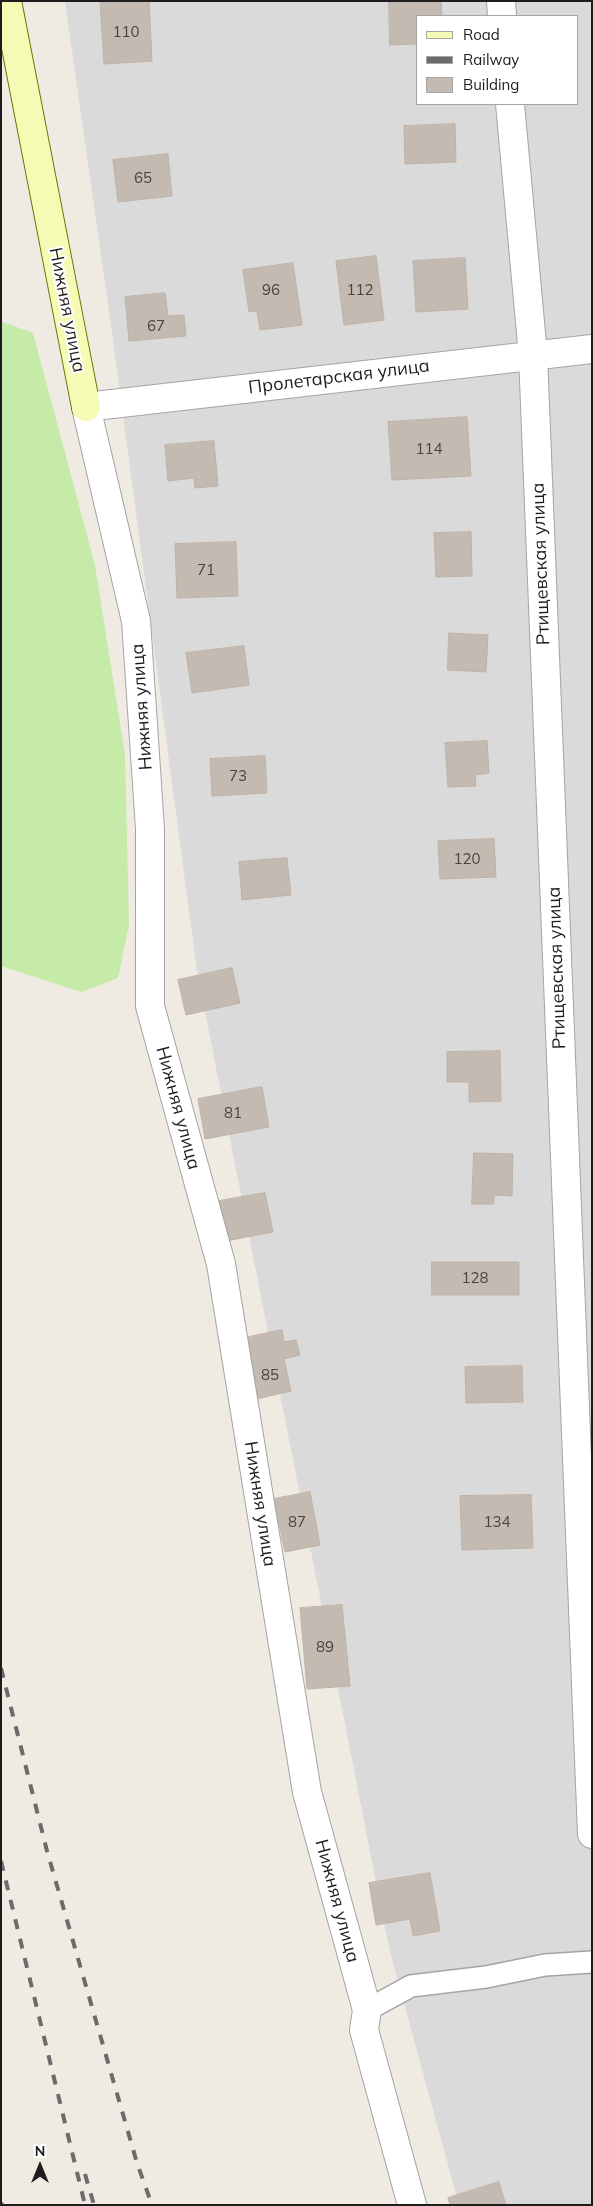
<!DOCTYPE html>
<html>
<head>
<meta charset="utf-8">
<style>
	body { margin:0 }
	#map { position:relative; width:593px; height:2206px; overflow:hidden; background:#efebe3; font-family:Mulish,sans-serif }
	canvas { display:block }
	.frame { position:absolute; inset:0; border:2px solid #1d1d1d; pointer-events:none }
	.legend { position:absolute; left:416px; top:15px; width:162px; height:90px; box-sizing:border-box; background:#fff; border:1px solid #a5a5a5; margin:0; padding:6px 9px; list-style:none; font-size:15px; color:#1d1d1d }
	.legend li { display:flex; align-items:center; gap:10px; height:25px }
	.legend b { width:25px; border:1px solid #a5a5a5 }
	.north { position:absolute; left:15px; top:2141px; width:50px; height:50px; -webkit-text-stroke:4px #fff; paint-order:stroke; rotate:0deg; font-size:14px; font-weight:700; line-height:20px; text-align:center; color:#1d1d1d }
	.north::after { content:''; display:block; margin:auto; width:18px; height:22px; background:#1d1d1d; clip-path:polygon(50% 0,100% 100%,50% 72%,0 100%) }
</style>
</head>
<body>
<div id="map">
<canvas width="593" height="2206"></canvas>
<div class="frame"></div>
<ul class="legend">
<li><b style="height:6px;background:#f5fab5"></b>Road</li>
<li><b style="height:6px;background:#6b6b6b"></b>Railway</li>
<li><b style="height:14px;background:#c3bab2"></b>Building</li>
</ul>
<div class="north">N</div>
</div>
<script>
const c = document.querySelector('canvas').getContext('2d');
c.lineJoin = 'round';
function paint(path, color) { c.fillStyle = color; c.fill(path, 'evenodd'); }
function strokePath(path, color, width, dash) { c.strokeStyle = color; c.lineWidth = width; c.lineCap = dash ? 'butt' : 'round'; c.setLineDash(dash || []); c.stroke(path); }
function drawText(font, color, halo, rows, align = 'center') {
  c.font = font + ' Mulish,sans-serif'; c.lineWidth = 4; c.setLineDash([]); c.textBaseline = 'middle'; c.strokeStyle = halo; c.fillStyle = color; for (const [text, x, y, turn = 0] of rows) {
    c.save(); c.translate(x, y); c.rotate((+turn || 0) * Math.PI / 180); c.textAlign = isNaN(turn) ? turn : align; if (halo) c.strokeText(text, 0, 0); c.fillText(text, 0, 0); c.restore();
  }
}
const residential = new Path2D(`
	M65,1h527v2204h-133l-70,-257 -192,-977 -87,-653zM417,16h160v88h-160z`);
const grass = new Path2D(`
	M3,322l30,11 62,232 30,190 4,170 -11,53 -37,14 -80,-26v-642z`);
const building = new Path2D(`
	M149,1l3,60 -48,3 -4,-62z
	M389,1h52l1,15h-25v28l-27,1z
	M455,124l1,38 -51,2 -1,-38z
	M168,154l4,42 -54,6 -5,-42z
	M376,256l8,64 -40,5 -8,-64z
	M465,258l3,51 -52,3 -3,-51z
	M293,263l9,62 -42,5 -3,-19 -8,1 -6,-42z
	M165,293l3,23 16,-1 2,21 -57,5 -4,-44z
	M467,417l4,59 -79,4 -4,-58z
	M214,441l4,45 -23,2 -1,-10 -26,3 -3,-36z
	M471,532l1,44 -36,1 -2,-44z
	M236,542l2,54 -61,2 -2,-54z
	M449,633l39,2 -2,37 -38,-2z
	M244,646l5,39 -57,8 -6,-40z
	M487,741l2,32 -14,2 1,11 -28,1 -3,-44z
	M265,756l2,37 -55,3 -2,-37z
	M494,839l2,38 -56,2 -2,-38z
	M287,858l4,37 -49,5 -3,-38z
	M232,968l8,35 -54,12 -8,-35z
	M500,1051l1,50 -32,1v-20h-22v-30z
	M262,1087l7,40 -64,12 -7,-40z
	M474,1153l39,1 -1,42 -18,-1v9h-22z
	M265,1193l8,39 -47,9 -7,-40z
	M432,1262h87v33h-87z
	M282,1330l2,12 12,-2 4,15 -16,4 7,32 -34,8 -13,-61z
	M522,1366l1,36 -57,1 -1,-36z
	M310,1492l10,53 -35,7 -11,-53z
	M531,1495l2,53 -71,2 -2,-54z
	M342,1605l8,81 -43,3 -7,-81z
	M430,1873l10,58 -27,5 -3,-17 -34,6 -7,-42z
	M499,2182l7,23h-56l-2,-7z`);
const lane = new Path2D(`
	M367,2010l44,-24 75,-9 59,-12 47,-3`);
const street = new Path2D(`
	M501,1l1,15
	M510,104l23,251 59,1479
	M412,2205l-48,-175 3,-20 -60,-218 -86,-528 -71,-258v-177l-14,-208 -50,-214 506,-58`);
const secondary = new Path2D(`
	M7,1l79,406`);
const rail = new Path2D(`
	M1,1668l46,183 90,312 15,42
	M1,1861l84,344
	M85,2174l9,31
	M1,2203l1,2`);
const numberNames = [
	["110",126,32],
	["65",143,178],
	["96",271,290],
	["112",360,290],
	["67",156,326],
	["114",429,449],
	["71",206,570],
	["73",238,776],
	["120",467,859],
	["81",233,1113],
	["128",475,1278],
	["85",270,1375],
	["87",297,1522],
	["134",497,1522],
	["89",325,1647]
];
const streetNames = [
	["Нижняя улица",67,310,79],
	["Пролетарская улица",339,377,-7],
	["Ртищевская улица",541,564,-92],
	["Нижняя улица",142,707,-94],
	["Ртищевская улица",557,968,-92],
	["Нижняя улица",178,1108,75],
	["Нижняя улица",260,1504,81],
	["Нижняя улица",337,1901,75]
];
paint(residential, '#dbdada');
paint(grass, '#c6eaa8');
paint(building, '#c3bab2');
strokePath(building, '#c0b2a5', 1);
strokePath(lane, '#a4a4a4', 24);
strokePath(street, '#a4a4a4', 30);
strokePath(secondary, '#657504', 30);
strokePath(lane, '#fff', 21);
strokePath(street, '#fff', 28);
strokePath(secondary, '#f5fab5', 28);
strokePath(rail, '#6b6b6b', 4, [10, 10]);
drawText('15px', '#464442', null, numberNames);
drawText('18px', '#1d1d1d', '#fff', streetNames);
</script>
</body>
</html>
